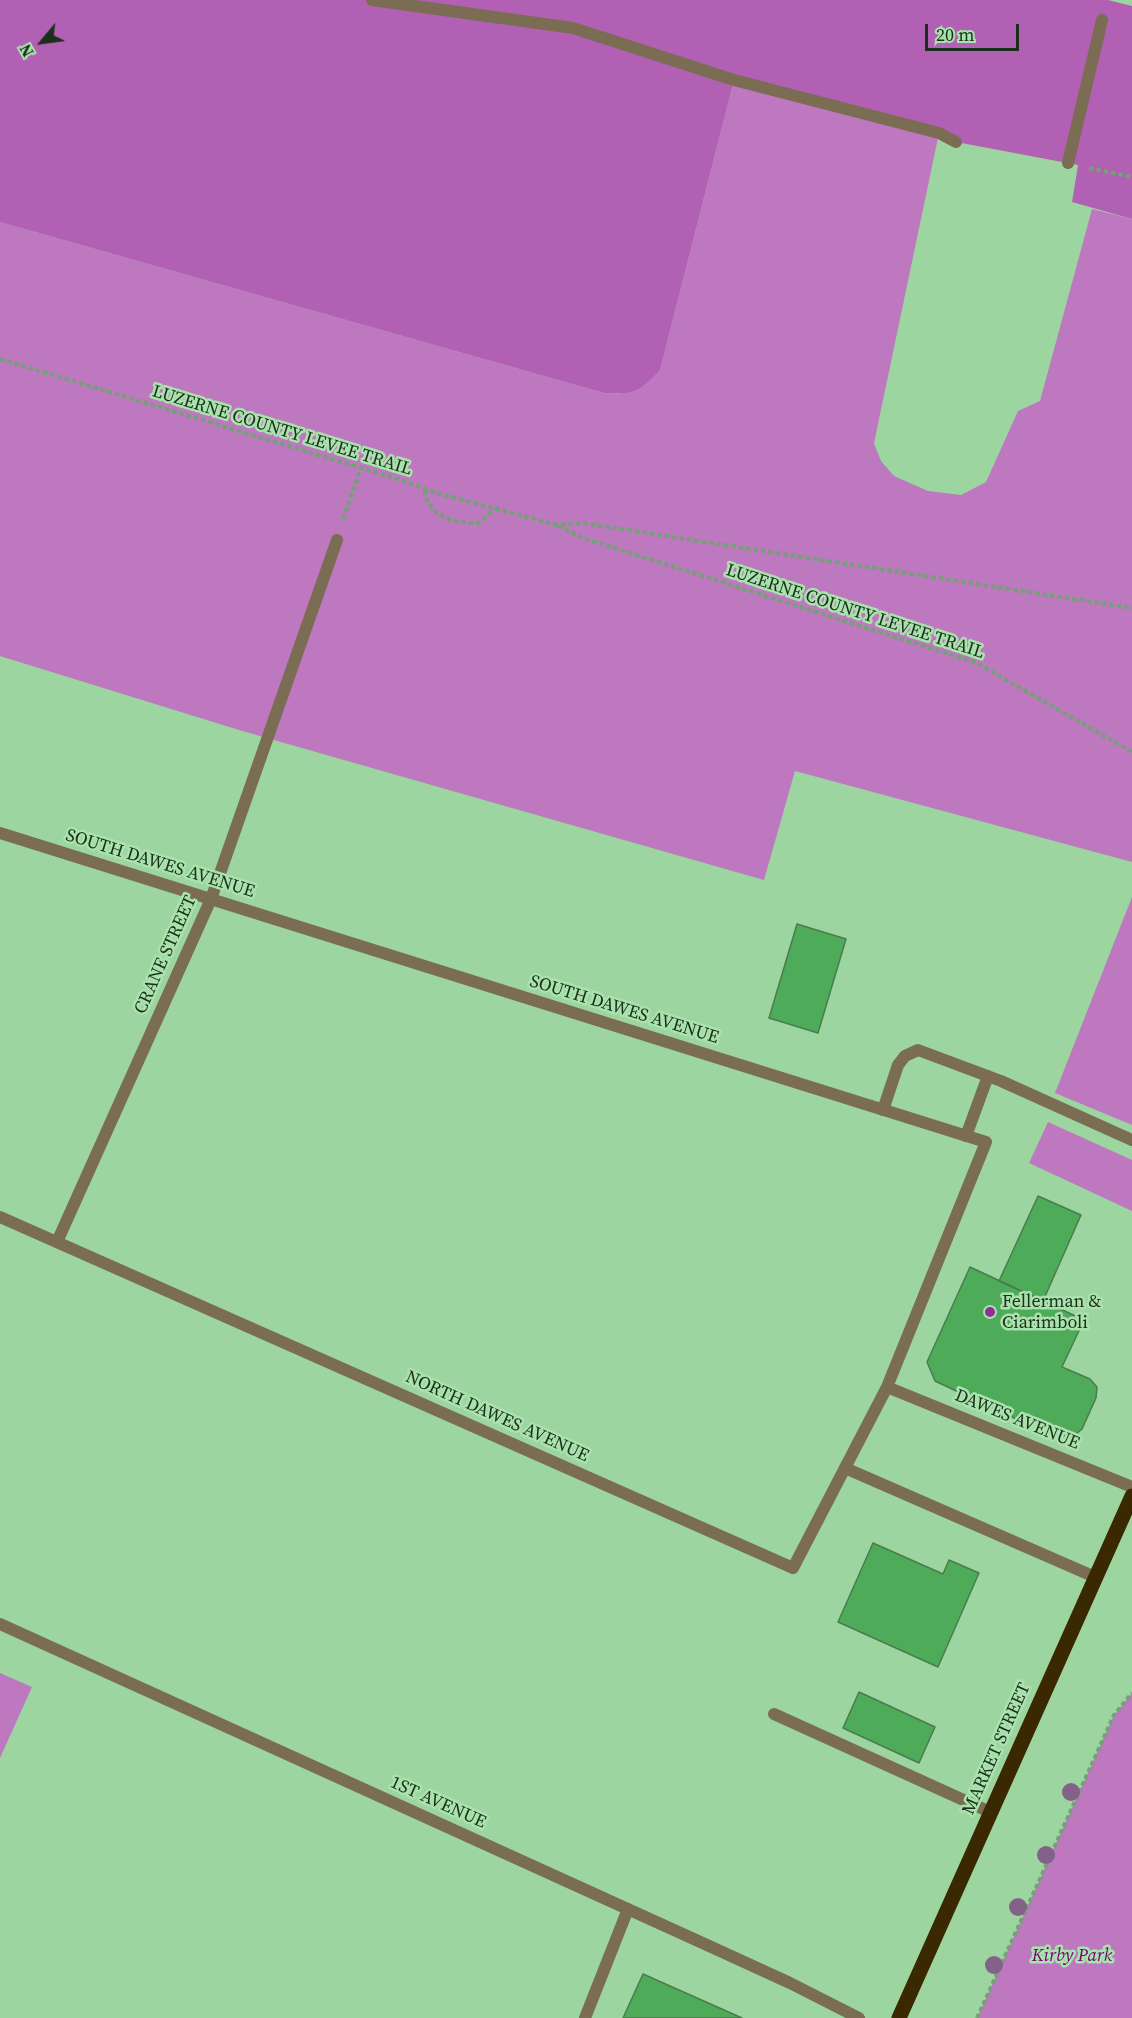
<!DOCTYPE html>
<html>
<head>
<meta charset="utf-8">
<style>
	body { margin:0 }
	#map { position:relative; width:1132px; height:2018px; overflow:hidden; background:#9dd5a0; font-family:"Source Serif 4",serif }
	canvas { display:block }
	.north { position:absolute; left:12px; top:12px; width:60px; height:60px; -webkit-text-stroke:4px #aae2ad; paint-order:stroke; rotate:241deg; font-size:16px; font-weight:700; line-height:24px; text-align:center; color:#1a301c }
	.north::after { content:''; display:block; margin:auto; width:21px; height:27px; background:#1a301c; clip-path:polygon(50% 0,100% 100%,50% 72%,0 100%) }
	.scale { position:absolute; left:925px; top:24px; width:94px; height:27px; box-sizing:border-box; border:3px solid #1a301c; border-top:0; padding-left:8px; font-size:18px; line-height:21px; white-space:nowrap; color:#1a301c; -webkit-text-stroke:4px #aae2ad; paint-order:stroke }
</style>
</head>
<body>
<div id="map">
<canvas width="1132" height="2018"></canvas>
<div class="north">N</div>
<div class="scale">20 m</div>
</div>
<script>
const c = document.querySelector('canvas').getContext('2d');
c.lineJoin = 'round';
function paint(path, color) { c.fillStyle = color; c.fill(path, 'evenodd'); }
function strokePath(path, color, width, dash) { c.strokeStyle = color; c.lineWidth = width; c.lineCap = dash ? 'butt' : 'round'; c.setLineDash(dash || []); c.stroke(path); }
function drawText(font, color, halo, rows, align = 'center') {
  c.font = font + ' "Source Serif 4",serif'; c.lineWidth = 5; c.setLineDash([]); c.textBaseline = 'middle'; c.strokeStyle = halo; c.fillStyle = color; for (const [text, x, y, turn = 0] of rows) {
    c.save(); c.translate(x, y); c.rotate((+turn || 0) * Math.PI / 180); c.textAlign = isNaN(turn) ? turn : align; if (halo) c.strokeText(text, 0, 0); c.fillText(text, 0, 0); c.restore();
  }
}
const green = new Path2D(`
	M734,80l205,53 -65,310 7,18 13,15 34,15 33,4 25,-13 32,-71 22,-10 52,-192 40,10v643l-337,-91 -31,109 -525,-150 -239,-74v-434l604,171 16,1 40,-24z
	M1132,897v228l-77,-32z
	M1048,1122l84,38v51l-103,-48z
	M0,1673l32,14 -32,71z
	M1132,1693v325h-155l137,-303z`);
const forest = new Path2D(`
	M0,0h1108l24,6v213l-60,-17 6,-37 -122,-23 -222,-62 -74,290c-21,21 -25,25 -56,23l-604,-171z`);
const building = new Path2D(`
	M797,924l49,15 -28,94 -49,-15z
	M1038,1196l43,19 -38,86 -44,-20z
	M970,1267l114,53 -22,47 28,12 7,8 -1,11 -14,31 -8,7h-10l-46,-21 -2,4 -81,-38 -8,-19z
	M873,1543l70,31 6,-14 30,13 -41,94 -100,-45z
	M859,1692l76,35 -16,36 -76,-35z
	M643,1974l99,44h-119z`);
const path = new Path2D(`
	M1089,168l43,9
	M0,359l398,120 39,14 120,32 26,-2 549,85
	M425,490c3,28 30,33 54,33l15,-14
	M343,519l18,-51
	M558,526l25,12 394,125 155,89
	M977,2018l137,-303 18,-22`);
const service = new Path2D(`
	M372,0l201,28 161,52 205,53 17,9
	M1068,163l34,-143
	M883,1110l15,-45 7,-9 13,-6 83,31 131,59
	M966,1136l22,-60
	M845,1468l250,109
	M774,1714l216,98
	M585,2018l43,-109`);
const minor = new Path2D(`
	M0,833l986,309 -99,245 -94,181 -793,-351
	M57,1242l154,-343 126,-359
	M887,1387l245,100
	M0,1624l707,321 83,38 69,35`);
const primary = new Path2D(`
	M899,2018l233,-522`);
const trees = [
	[1071,1792],
	[1046,1855],
	[1018,1907],
	[994,1965]
];
const markers = [
	[990,1312,6,"#902e95"]
];
const streetNames = [
	["LUZERNE COUNTY LEVEE TRAIL",282,431,17],
	["LUZERNE COUNTY LEVEE TRAIL",855,612,18],
	["SOUTH DAWES AVENUE",160,864,17],
	["CRANE STREET",166,955,-66],
	["SOUTH DAWES AVENUE",624,1010,17],
	["NORTH DAWES AVENUE",497,1417,24],
	["DAWES AVENUE",1017,1420,22],
	["MARKET STREET",997,1749,-66],
	["1ST AVENUE",438,1803,24]
];
const poiNames = [
	["Fellerman &",1002,1302],
	["Ciarimboli",1002,1323]
];
const parkNames = [
	["Kirby Park",1072,1956]
];
paint(green, '#bd78bf');
paint(forest, '#b160b3');
paint(building, '#4eab59');
strokePath(building, '#497d4d', 1.5);
strokePath(path, '#73a176', 4, [4.5, 3]);
strokePath(service, '#7a6d53', 12);
strokePath(minor, '#7a6d53', 12);
strokePath(primary, '#3a2900', 15);
c.fillStyle = '#846189';
for (const [x, y] of trees) { c.beginPath(); c.arc(x, y, 9, 0, 2 * Math.PI); c.fill(); }
for (const [x, y, r, color] of markers) { const dot = new Path2D(); dot.arc(x, y, r, 0, 2 * Math.PI); c.fillStyle = color; c.fill(dot); strokePath(dot, '#aae2ad', 2); }
drawText('18px', '#1a301c', '#aae2ad', streetNames);
drawText('18px', '#1a301c', '#aae2ad', poiNames, 'left');
drawText('italic 18px', '#700276', '#aae2ad', parkNames);
</script>
</body>
</html>
